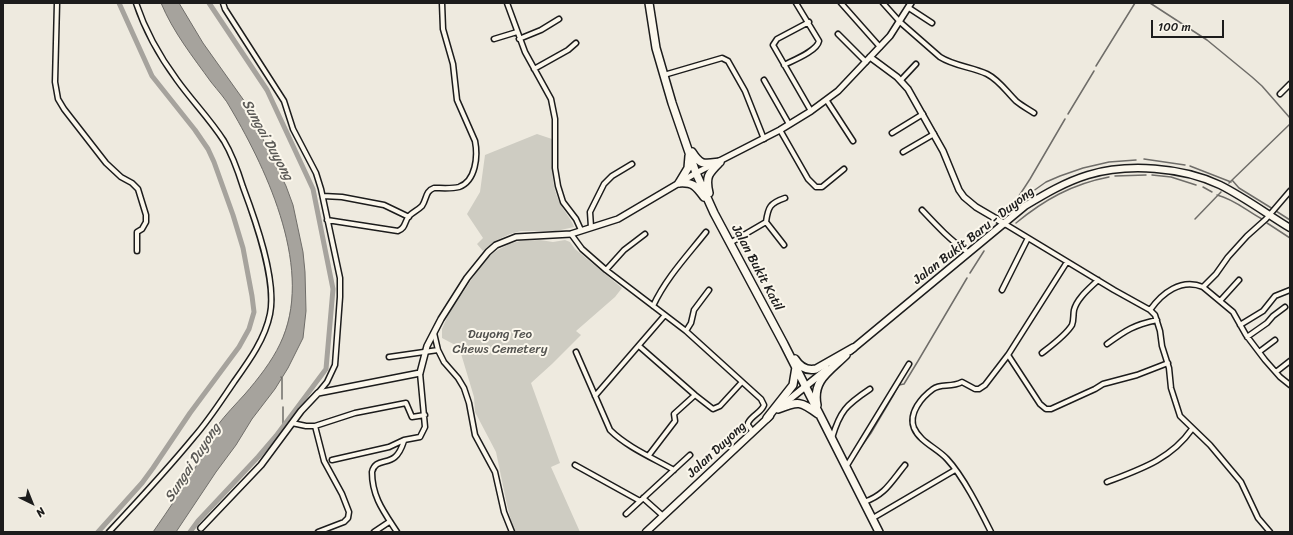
<!DOCTYPE html>
<html>
<head>
<meta charset="utf-8">
<style>
	body { margin:0 }
	#map { position:relative; width:1293px; height:535px; overflow:hidden; background:#eeeadf; font-family:Sriracha,sans-serif }
	canvas { display:block }
	.frame { position:absolute; inset:0; border:4px solid #1c1c1c; pointer-events:none }
	.north { position:absolute; left:12px; top:483px; width:40px; height:40px; -webkit-text-stroke:3px #fbf7ec; paint-order:stroke; rotate:137deg; font-size:11px; font-weight:700; line-height:16px; text-align:center; color:#1c1c1c }
	.north::after { content:''; display:block; margin:auto; width:14px; height:18px; background:#1c1c1c; clip-path:polygon(50% 0,100% 100%,50% 72%,0 100%) }
	.scale { position:absolute; left:1151px; top:20px; width:73px; height:18px; box-sizing:border-box; border:2px solid #1c1c1c; border-top:0; padding-left:5px; font-size:12px; line-height:14px; white-space:nowrap; color:#1c1c1c; -webkit-text-stroke:3px #fbf7ec; paint-order:stroke }
</style>
</head>
<body>
<div id="map">
<canvas width="1293" height="535"></canvas>
<div class="frame"></div>
<div class="north">N</div>
<div class="scale">100 m</div>
</div>
<script>
const c = document.querySelector('canvas').getContext('2d');
c.lineJoin = 'round';
function paint(path, color) { c.fillStyle = color; c.fill(path, 'evenodd'); }
function strokePath(path, color, width, dash) { c.strokeStyle = color; c.lineWidth = width; c.lineCap = dash ? 'butt' : 'round'; c.setLineDash(dash || []); c.stroke(path); }
function drawText(font, color, halo, rows, align = 'center') {
  c.font = font + ' Sriracha,sans-serif'; c.lineWidth = 4; c.setLineDash([]); c.textBaseline = 'middle'; c.strokeStyle = halo; c.fillStyle = color; for (const [text, x, y, turn = 0] of rows) {
    c.save(); c.translate(x, y); c.rotate((+turn || 0) * Math.PI / 180); c.textAlign = isNaN(turn) ? turn : align; if (halo) c.strokeText(text, 0, 0); c.fillText(text, 0, 0); c.restore();
  }
}
const green = new Path2D(`
	M537,134l15,5c0,22 -2,46 9,66 4,8 10,13 13,22l-18,4h-35l-11,3 -15,7 -12,10 -6,-7 6,-6 -16,-24 13,-22 5,-37z
	M540,240l13,2 12,-2 5,2 5,7 47,39 -7,9 -39,34 5,4 -29,29 -21,19 29,80 -9,4 29,65h-66l-7,-27 -11,-53 -21,-40 -1,-15 -15,-50 -17,-9v-9l7,-16 35,-52 12,-10 13,-7 11,-3z`);
const water = new Path2D(`
	M161,3h18l24,40 42,59 41,84 7,19 10,47 2,20 1,39 -3,27 -15,30 -13,21 -23,30 -16,26 -20,27 -40,60h-23c16,-23 31,-45 45,-69 8,-12 11,-26 19,-37 9,-12 19,-22 28,-32 13,-15 27,-33 35,-50 35,-72 -12,-172 -49,-235 -5,-10 -13,-18 -20,-27 -18,-25 -38,-50 -50,-79z`);
const stream = new Path2D(`
	M1150,3l57,37 45,37 10,9 28,32
	M1096,66l39,-63
	M1068,114l26,-43
	M1144,159l41,6
	M1190,166l41,16
	M1152,175l19,2 25,8
	M1115,176l31,-1
	M1232,180l7,8 34,21
	M1229,183l61,-59
	M1203,187l9,5
	M1217,195c17,4 30,16 45,24
	M1012,206l34,-24 14,-6 23,-8 26,-6 27,-2
	M1276,211l14,9
	M1006,216l24,-37 35,-60
	M1195,219l26,-27
	M1016,223c28,-23 56,-39 93,-46
	M1267,223l23,15
	M970,273l14,-22
	M281,377l1,1v21
	M283,427v-20
	M856,454l15,-21 23,-39 5,-9 5,-1 14,-23 49,-83`);
const canal = new Path2D(`
	M98,532l44,-49 11,-15 37,-55 49,-66 10,-18 5,-17 -2,-16 -9,-48 -10,-33 -19,-53 -6,-13 -13,-19 -43,-54 -33,-73
	M190,532l8,-11 60,-64 18,-21 50,-67 7,-80 -20,-100 -46,-99 -58,-87`);
const minor = new Path2D(`
	M57,3l-2,79 3,17 6,10 42,54 15,14 11,6 6,6 8,26v7l-4,7 -5,3v19
	M223,3l2,6 59,92 9,28 23,44 5,16 19,89v19l-5,68 -8,17 -9,11
	M507,3l18,49 26,47 4,20v49l3,18 5,16 13,17 5,11
	M841,3l39,44
	M883,3l17,19 40,35c14,9 32,10 47,17 12,6 19,17 29,27 6,5 12,8 18,12
	M909,8l23,15
	M809,22l-32,17 -4,6 38,66
	M838,34l28,28
	M494,39l23,-7
	M519,39l22,-9 18,-11
	M784,65c10,-5 33,-14 35,-24l-23,-38
	M534,69l34,-19 8,-7
	M664,75l58,-17 6,3 17,30 19,48
	M764,80l25,44
	M901,80l15,-16
	M1280,94l10,-10
	M827,101l26,40
	M780,130l28,49 8,8h6l22,-18
	M892,133l31,-19
	M903,152l31,-18
	M323,196l19,1 42,8 25,12
	M922,210c15,16 29,31 47,43
	M327,220l71,11c8,-3 6,-9 11,-15 4,-4 9,-6 13,-10 5,-7 3,-15 12,-18 7,0 18,1 25,-1 17,-6 19,-31 16,-46l-18,-41 -4,-36 -10,-35 -1,-26
	M766,222c2,-15 4,-19 19,-24
	M1005,224l109,66 36,20 5,5 5,16 2,15 7,22 2,20 9,28 30,29 31,37 17,36 12,14
	M591,227l-1,-15 14,-28 8,-8 20,-12
	M571,234l11,15 24,21 80,61 75,68 3,6c-3,8 -12,10 -16,18v2l5,7
	M730,243l36,-21 18,23
	M606,270l18,-20 21,-16
	M1203,287l13,-13 12,-17 19,-21 19,-17 24,-28
	M1002,290l26,-52
	M1220,301l19,-21
	M653,306c13,-28 34,-50 53,-74
	M1150,310c12,-17 31,-32 53,-23l30,25 13,23 19,25 15,17 10,8
	M1240,325l23,-14 12,-15 15,-6
	M686,331l5,-8 3,-13 15,-20
	M434,333l4,17 6,12 14,16 6,10 5,15 6,32 20,37 9,40 8,20
	M1247,337l20,-14 6,-7 12,-9
	M1107,344c19,-14 27,-19 50,-24
	M639,346l56,49 18,14 7,-3 22,-24
	M576,352l34,78c17,17 43,28 64,40
	M1259,352l16,-12
	M1042,353c9,-7 24,-18 30,-28 2,-5 1,-10 2,-15 3,-12 16,-22 24,-30
	M1008,355l32,49 6,5h5l44,-20 8,-5 34,-9 31,-12
	M389,357l49,-7
	M1276,372l14,-11
	M595,396l70,-81
	M292,423l14,3h9l9,35 18,33 7,18 -1,6 -4,4 -26,10
	M315,426l40,-13 51,-10 6,14 13,-2
	M832,438c8,-27 14,-33 38,-49
	M649,455l26,-34 -1,-7 21,-19
	M332,460l57,-13 15,-7 16,-3 5,-10 -5,-54
	M575,465l65,36
	M846,467l63,-103
	M1107,482c34,-13 64,-23 85,-53
	M643,498l19,17
	M864,502c21,-7 27,-20 41,-37
	M626,514l64,-59
	M873,518l82,-48
	M109,532c29,-31 58,-62 85,-95 15,-17 27,-36 40,-55 15,-21 31,-43 36,-68 7,-34 -15,-95 -27,-127 -5,-16 -10,-31 -19,-46 -14,-22 -32,-40 -47,-61 -17,-23 -32,-50 -41,-77
	M374,532l15,-10
	M397,532c-13,-20 -25,-35 -25,-60 3,-13 15,-8 23,-15 5,-4 7,-10 9,-16
	M991,532c-11,-22 -28,-56 -44,-73 -10,-11 -27,-17 -33,-31 -6,-15 8,-31 19,-39 8,-6 18,-1 29,-7l13,7h4l6,-4 23,-30 59,-93`);
const tertiary = new Path2D(`
	M870,57l27,20 11,12 35,62 16,39 5,7 12,10 29,17
	M201,528l60,-63 40,-54 17,-18 102,-20 7,-27 14,-27 26,-41 21,-26 8,-7 20,-8 55,-3 47,-15 78,-46 84,-43 31,-19 27,-20 52,-55 21,-33`);
const secondary = new Path2D(`
	M850,351l175,-145c20,-12 40,-24 63,-31 40,-12 94,-8 132,10 24,12 47,29 70,43
	M780,407l47,-38
	M646,532l124,-116`);
const primary = new Path2D(`
	M649,3l7,45 16,55 24,70 18,40 70,131 95,188
	M692,152c9,14 12,12 28,10
	M679,183c14,-1 17,3 25,14
	M679,183l9,-15 1,-12
	M709,193c-4,-17 0,-20 11,-31
	M795,359c5,8 12,12 21,10l37,-21
	M817,405c-5,-25 13,-34 29,-50
	M778,409c21,-8 22,-8 40,5
	M767,418l26,-33 3,-18`);
const streetNames = [
	["Jalan Bukit Baru - Duyong",974,236,-38],
	["Jalan Bukit Katil",757,268,62],
	["Jalan Duyong",717,450,-43]
];
const parkNames = [
	["Duyong Teo",500,335],
	["Chews Cemetery",500,350]
];
const waterNames = [
	["Sungai Duyong",267,140,61],
	["Sungai Duyong",193,463,-57]
];
paint(green, '#ceccc2');
paint(water, '#a6a39d');
strokePath(water, '#6f6d69', 1);
strokePath(stream, '#6f6d69', 1.5);
strokePath(canal, '#a6a39d', 5);
strokePath(minor, '#1c1c1c', 7);
strokePath(tertiary, '#1c1c1c', 8);
strokePath(secondary, '#1c1c1c', 9);
strokePath(primary, '#1c1c1c', 10);
strokePath(minor, '#fbf7ec', 4);
strokePath(tertiary, '#fbf7ec', 5);
strokePath(secondary, '#fbf7ec', 6);
strokePath(primary, '#fbf7ec', 7);
drawText('13px', '#1c1c1c', '#fbf7ec', streetNames);
drawText('13px', '#51514e', '#fbf7ec', parkNames);
drawText('italic 14px', '#5a5956', '#fbf7ec', waterNames);
</script>
</body>
</html>
